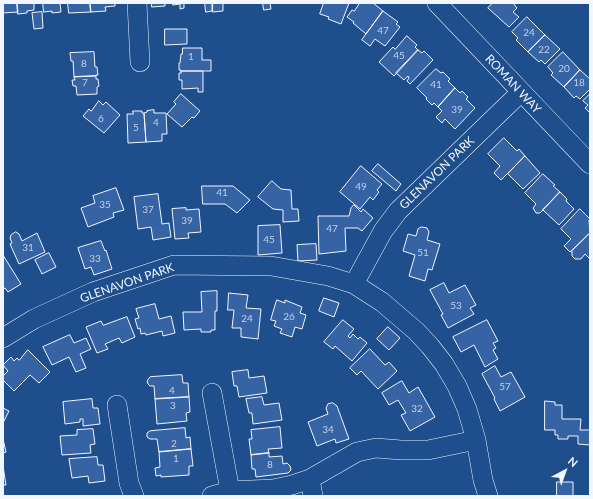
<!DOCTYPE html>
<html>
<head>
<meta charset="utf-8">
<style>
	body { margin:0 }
	#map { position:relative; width:593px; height:499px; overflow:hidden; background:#1f4e8c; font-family:Lato,sans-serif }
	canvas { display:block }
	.frame { position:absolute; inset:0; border:4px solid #f2f6ff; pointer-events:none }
	.north { position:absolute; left:545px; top:451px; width:40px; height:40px; -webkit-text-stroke:3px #1f4e8c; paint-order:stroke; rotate:41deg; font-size:11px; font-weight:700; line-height:16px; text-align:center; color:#f2f6ff }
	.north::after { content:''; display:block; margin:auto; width:14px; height:18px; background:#f2f6ff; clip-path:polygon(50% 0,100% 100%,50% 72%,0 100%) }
</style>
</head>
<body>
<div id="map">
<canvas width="593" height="499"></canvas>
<div class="frame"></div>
<div class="north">N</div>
</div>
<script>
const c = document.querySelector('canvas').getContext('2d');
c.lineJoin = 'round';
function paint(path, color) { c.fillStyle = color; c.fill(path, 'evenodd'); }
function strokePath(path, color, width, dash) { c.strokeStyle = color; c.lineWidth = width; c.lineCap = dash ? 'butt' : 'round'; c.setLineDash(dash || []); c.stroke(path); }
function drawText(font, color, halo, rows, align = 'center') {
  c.font = font + ' Lato,sans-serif'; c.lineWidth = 3; c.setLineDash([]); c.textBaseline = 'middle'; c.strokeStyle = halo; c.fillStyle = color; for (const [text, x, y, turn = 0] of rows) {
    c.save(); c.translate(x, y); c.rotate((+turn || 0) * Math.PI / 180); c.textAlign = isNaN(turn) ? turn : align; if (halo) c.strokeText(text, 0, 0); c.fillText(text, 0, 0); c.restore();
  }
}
const building = new Path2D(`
	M3,3h14l1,9 -15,1z
	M17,3h17v7l-7,1v2l-9,1z
	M43,3h17l1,9 -9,1v-2l-8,1z
	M68,3h22l1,9 -22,1z
	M90,3h25v3l-10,1 1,4 -15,1z
	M152,3h13v3l-13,1z
	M173,3h11v5l-4,1v-5l-7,1z
	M205,3h7v8l-6,1z
	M213,3h10v8l-10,1z
	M263,3h7l1,6 -7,1z
	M324,3h25l-8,21 -13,-5 1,-2 -9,-3z
	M360,3h13l10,8 -17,23 -13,-11 1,-1 -7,-5 5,-7 2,1z
	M493,3h20l4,5 -4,4 6,5 -10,10 -21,-19z
	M383,11l15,11 -2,2 4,3 -15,19 -10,-7 -5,7 -8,-6z
	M42,12l1,16 -9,1 -2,-16z
	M527,17l18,18 -17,17 -12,-12 2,-2 -6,-6z
	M165,29h22v15l-22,1z
	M545,35l15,14 -15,15 -4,-4 -2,2 -11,-10z
	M407,36l10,9 -2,2 3,3 -24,26 -15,-14 14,-15 2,2z
	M183,48h19v12h9v11h-30v-1h-2v-7h1l1,-9h1z
	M418,50l4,3 2,-2 9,9 -23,24 -3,-3 2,-3 -1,-2 -4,4 -8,-7z
	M94,52l1,15h2l1,8h-2v1l-22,1 -1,-16h-2l-1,-8z
	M563,52l17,18 -16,17 -13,-12 2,-2 -5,-6z
	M436,69l5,4 2,-1 7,7 -2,2 7,7 -17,19 -4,-4 -2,2 -6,-6 1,-1 -10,-10z
	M580,70l10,9v10l-10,10 -4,-3 -2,2 -10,-11z
	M181,71h22v21h-5v-4l-16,1v-9h-3v-7h2z
	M96,76v3h2l1,7 -2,1v7l-20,1 -1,-9h-3l-1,-6h3l-1,-3z
	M455,88l5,5 2,-2 6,6 -2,2 9,9 -20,21 -10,-10 -3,4 -6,-6 6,-6 -4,-4z
	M181,94l19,17 -6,7 -2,-1 -10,10 -15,-13 9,-10 -2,-2z
	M590,94v19l-5,-5 3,-3 -5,-4z
	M99,101l4,4 3,-3 14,13 -16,18 -21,-17 6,-7 2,2z
	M154,110v3h12l1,21h-5v7l-16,1 -2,-29 3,-1v-1z
	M133,111h9v2h2l2,29 -18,1 -1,-29h6z
	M504,138l13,13 2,-2 6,7 -24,24 -7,-7 6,-7 -12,-12z
	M525,156l15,17 -17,16 -15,-15z
	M378,164l23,20 -5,7 -24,-20z
	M361,166l21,18 -5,6 2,2 -6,8 -3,-3 -10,12 -20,-17z
	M543,174l12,11 -2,1 7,6 -20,21h-4l-3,-5 3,-4 -11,-11z
	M272,181l9,8 10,1 1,19h6l1,12 -16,1v-12l-10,-1 -15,-12z
	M202,186h31l17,14 -13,13 -12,-9h-22z
	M116,188l8,22 -11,3 1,4 -26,10 -7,-19 14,-5 -2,-7z
	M560,192l7,7 -1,2 8,8 -15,16 -16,-15z
	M158,194l4,30 7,-1 2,14 -18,3 -2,-13 -13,2 -4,-32z
	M354,205l7,7 2,-3 10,9 -11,13 -4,-3h-13l1,23 -27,3 -1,-38h31l2,-8z
	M186,208v2l13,-1 2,23 -13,1 1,5 -14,1 -3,-30z
	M580,209l10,10 -1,1 1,13 -20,19 -6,-6 7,-7 -10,-10z
	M280,225l2,28 -24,2v-29z
	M422,227l5,1 2,4 -2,8 13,4 -8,26 -4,-1 -3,12 -16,-5 6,-21 -12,-4 5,-17 8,2 2,-7z
	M16,232l3,2 3,7 15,-8 8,19 -26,12 -9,-20 2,-1 -2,-5 1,-3z
	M590,233v26l-5,-5 -4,5h-6l-3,-3v-5z
	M101,241l4,10 1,-1 6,19 -18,6 -3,-8 -6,2 -7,-21z
	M316,244l1,16 -19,1 -1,-16z
	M49,253l7,14 -14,7 -7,-14z
	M3,255l18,29 -13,8 -3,-4 -2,1z
	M444,283l5,10 16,-8 11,20 -6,3 4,6 -26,14 -7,-13 2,-1 -13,-24z
	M217,291v20h-2v19h-4v2h-10v-3l-17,1 -1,-18h19l-1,-20z
	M229,293l19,2 -2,13 15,1 -3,30 -17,-2v-9h-9l2,-18h-6z
	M324,298l15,5 -5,14 -15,-6z
	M277,300l8,3v-3l17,7 -2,6 6,2 -4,14 -7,-2 -3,10 -12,-4 2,-4 -8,-3 2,-5 -5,-1z
	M155,304l4,15 12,-3 4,17 -12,3 -1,-5 -16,4 -1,-2 -4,1 -1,-6 -2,1 -3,-10 4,-1 -3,-9z
	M127,317l8,20 -13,6 -3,-5 -14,6 3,5 -11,4 -11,-26 15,-6 2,4z
	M343,320l11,9 -6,7 2,2 3,-4 5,5 2,-2 7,6 -15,18 -17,-15 -2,3 -9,-7z
	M487,320l11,21 -5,2 3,5 -3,2 5,9 -13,8 -11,-22 -13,7 -8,-15z
	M388,327l12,11 -11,12 -12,-11z
	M70,335l4,8 12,-5 5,11 -11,5 6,14 -10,4 -7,-15 -17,8 -9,-18z
	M370,349l15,16 4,-3 8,9 -19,18 -17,-18 -4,4 -7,-7z
	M28,350l22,22 -11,11 -9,-8 -16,16 -11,-11v-4l5,-5 -5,-6 8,-8 3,4 3,-3 2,2z
	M495,366l6,11 10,-5 14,25 -25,14 -6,-12 1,-1 -13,-24z
	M248,370l1,8 15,-2 3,17 -28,4 -2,-11h-3l-2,-14z
	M182,375l1,8h5l1,14 -34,2 -1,-13h-4l-2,-2 -1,-3 3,-4z
	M402,381l7,12 9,-6 17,30 -25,14 -9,-16 5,-2 -8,-13 -9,5 -7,-12z
	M189,397l1,15 -4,1 1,8 -30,3 -2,-25z
	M262,397l2,8 15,-2 3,17 -29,4 -1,-11h-3l-3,-14z
	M92,399l1,9h5l2,16 -17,2v-7h-3v3l-15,2 -2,-22z
	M545,401l10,1v3h7v14h19l-1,11h10v15l-12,-1v-8h-10v3h-10v-4h-3v-5h-10z
	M333,403l4,3 12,33 -13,4 -1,-4 -18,7 -9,-24 20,-8 -2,-6 2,-4z
	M3,408l6,3 -6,12z
	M280,427l2,21 -14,1 1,4 -18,2 -2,-16h3l-1,-9z
	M185,428l1,10 4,-1 1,12 -32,3 -2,-13h-7l-3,-2v-4l3,-2z
	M93,429l2,15 -5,1 1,8 -29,2 -2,-19 17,-1v-5z
	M3,439l3,13 -3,1z
	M191,449l2,17h-4v9l-28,2v-2l-5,1 -1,-8 5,-1 -1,-15z
	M269,453v4l13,-1 1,8 4,-1 3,3 1,4 -3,3 -32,4 -1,-8h-3l-1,-14z
	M97,457l1,8h5l2,16 -16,2 -1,-7 -16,2 -3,-19z
	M3,466l3,19h-3z
	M557,482h16v14h-16z`);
const minor = new Path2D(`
	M137,3l3,59
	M437,3l153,161
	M354,284l29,-53 15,-20 123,-119
	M3,338l31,-19 59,-27 81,-27 97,1 57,10 26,8 28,18 34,29 14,15 14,18 13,22 10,23 9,31 7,40 5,16
	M212,393l18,98
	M117,405l12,78 5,13
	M310,479l3,17
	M212,496l18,-5 43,-2 19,-4 18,-6 47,-27 19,-4 25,2h27l48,-10`);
const numberNames = [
	["47",383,31],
	["24",529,33],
	["22",544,50],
	["45",399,56],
	["1",191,57],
	["8",84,64],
	["20",564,69],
	["7",85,83],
	["18",579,83],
	["41",436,85],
	["39",457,110],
	["6",101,119],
	["4",156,123],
	["5",136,128],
	["49",361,187],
	["41",222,193],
	["35",105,205],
	["37",148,210],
	["39",187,221],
	["47",332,229],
	["45",269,240],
	["31",28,248],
	["51",423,253],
	["33",95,259],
	["53",456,306],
	["26",289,317],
	["24",247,319],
	["57",505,387],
	["4",172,391],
	["3",173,406],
	["32",417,409],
	["34",328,430],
	["2",174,444],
	["1",176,459],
	["8",270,465]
];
const streetNames = [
	["ROMAN WAY",513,84,47],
	["GLENAVON PARK",437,173,-44],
	["GLENAVON PARK",127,283,-19]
];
paint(building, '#3563a3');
strokePath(building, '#f2f6ff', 1);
strokePath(minor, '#f2f6ff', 20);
strokePath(minor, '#1f4e8c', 19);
drawText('10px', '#c3d1e8', null, numberNames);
drawText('12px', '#f2f6ff', '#1f4e8c', streetNames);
</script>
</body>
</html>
